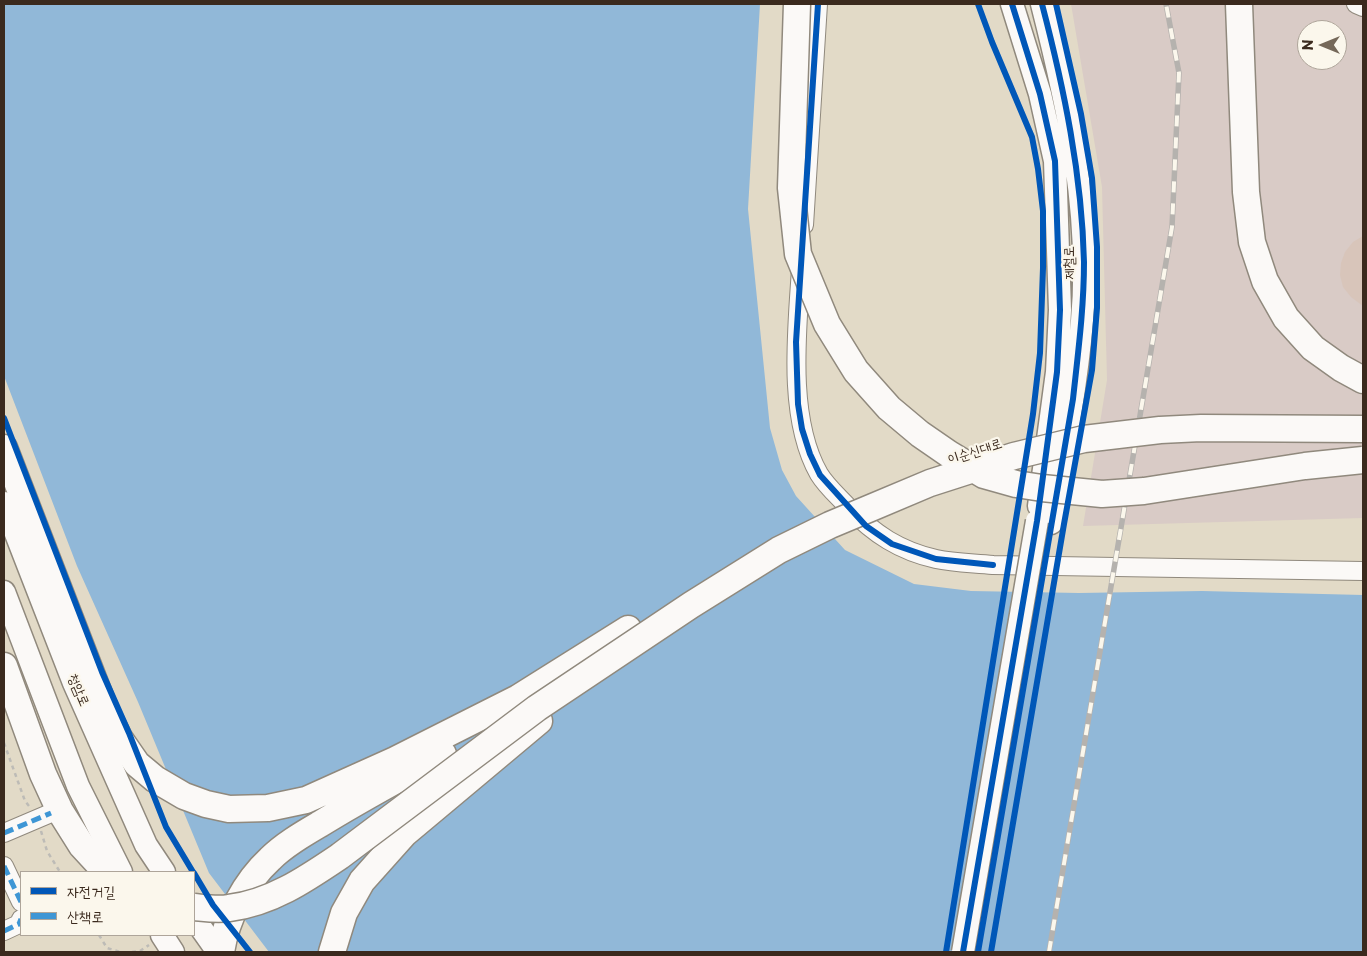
<!DOCTYPE html>
<html>
<head>
<meta charset="utf-8">
<style>
	body { margin:0 }
	#map { position:relative; width:1367px; height:956px; overflow:hidden; background:#e2dac7; font-family:"Playpen Sans","Poor Story",sans-serif }
	canvas { display:block }
	.frame { position:absolute; inset:0; border:5px solid #3b2a1e; pointer-events:none }
	.legend { position:absolute; left:20px; top:871px; width:175px; height:65px; box-sizing:border-box; background:#fbf7ec; border:1px solid #aea59a; margin:0; padding:6px 9px; list-style:none; font-size:15px; color:#3b2a1e }
	.legend li { display:flex; align-items:center; gap:10px; height:25px }
	.legend b { width:25px; border:1px solid #aea59a }
	.north { position:absolute; left:1297px; top:20px; width:50px; height:50px; box-sizing:border-box; background:#fbf7ec; border:1px solid #aea59a; border-radius:50%; rotate:270deg; font-size:14px; font-weight:700; line-height:20px; text-align:center; color:#3b2a1e }
	.north::after { content:''; display:block; margin:auto; width:18px; height:22px; background:#756859; clip-path:polygon(50% 0,100% 100%,50% 72%,0 100%) }
</style>
</head>
<body>
<div id="map">
<canvas width="1367" height="956"></canvas>
<div class="frame"></div>
<ul class="legend">
<li><b style="height:6px;background:#0057b8"></b>자전거길</li>
<li><b style="height:6px;background:#3e96d5"></b>산책로</li>
</ul>
<div class="north">N</div>
</div>
<script>
const c = document.querySelector('canvas').getContext('2d');
c.lineJoin = 'round';
function paint(path, color) { c.fillStyle = color; c.fill(path, 'evenodd'); }
function strokePath(path, color, width, dash) { c.strokeStyle = color; c.lineWidth = width; c.lineCap = dash ? 'butt' : 'round'; c.setLineDash(dash || []); c.stroke(path); }
function drawText(font, color, halo, rows, align = 'center') {
  c.font = font + ' "Playpen Sans","Poor Story",sans-serif'; c.lineWidth = 4.5; c.setLineDash([]); c.textBaseline = 'middle'; c.strokeStyle = halo; c.fillStyle = color; for (const [text, x, y, turn = 0] of rows) {
    c.save(); c.translate(x, y); c.rotate((+turn || 0) * Math.PI / 180); c.textAlign = isNaN(turn) ? turn : align; if (halo) c.strokeText(text, 0, 0); c.fillText(text, 0, 0); c.restore();
  }
}
const industrial = new Path2D(`
	M1071,4h292v514l-280,8 24,-146 -5,-193zM1307,30h30v30h-30z`);
const water = new Path2D(`
	M4,4h756l-12,205 22,219 12,42 14,26 49,54 69,34 57,7 108,2 123,-2 161,4v357h-1094l-60,-79 -71,-171 -61,-136 -73,-190z`);
const building = new Path2D(`
	M1363,236v70l-12,-9 -8,-10 -3,-12 1,-12 4,-11 8,-10z`);
const path = new Path2D(`
	M4,743l21,58 4,5
	M41,831l6,20 13,21
	M99,935l8,13 13,4
	M132,952l8,-1 9,-6`);
const minor = new Path2D(`
	M1356,4l7,3
	M804,225l14,-221
	M801,269c-4,62 -14,149 18,205 8,13 20,23 30,34 25,26 51,43 87,51 18,4 38,4 57,6l370,6
	M4,833l47,-20
	M4,866l17,36
	M4,931l15,-7 2,-5`);
const major = new Path2D(`
	M1012,4l28,90 15,67 5,149 -3,62 -18,134
	M1042,4c26,102 50,210 40,317 -6,68 -19,135 -31,202
	M4,503l70,180 72,162 18,27
	M4,592l74,194 43,86
	M194,918l24,34
	M162,935l11,17`);
const highway = new Path2D(`
	M1239,4l7,188 6,50 13,39 21,37 27,30 28,20 22,12
	M4,448l102,264 13,26 18,26 18,15 29,17 22,8 23,5 39,-1 38,-8 89,-40 123,-62 110,-69
	M4,666l39,108 17,37 22,35 24,26
	M221,952c5,-34 24,-70 49,-93 14,-14 33,-25 50,-35 40,-25 82,-47 123,-70
	M332,952l12,-39 18,-32 42,-47 135,-113`);
const rail = new Path2D(`
	M1049,952l123,-725 7,-154 -13,-69`);
const majorBridge = new Path2D(`
	M963,952l74,-431`);
const highwayBridge = new Path2D(`
	M797,4l-6,184 7,66 29,70 29,47 33,37 31,26 29,20 35,21 32,9 26,4 60,6 42,-3 161,-25 58,-6
	M194,907c11,1 24,3 35,1 42,-5 77,-29 111,-52l197,-148 154,-103 88,-55 51,-25 43,-18 57,-24 84,-27 70,-17 76,-9 41,-2 162,1`);
const quiet = new Path2D(`
	M4,833l47,-20
	M4,866l17,36
	M4,931l15,-7 2,-5`);
const cycleway = new Path2D(`
	M818,4l-22,338 2,62 4,25 8,25 10,21 46,51 26,18 44,15 57,6
	M4,418l98,254 27,61 37,94 27,45
	M194,873l19,32 37,47
	M946,952l87,-538 7,-61 3,-85v-57l-5,-42 -6,-32 -40,-95 -14,-38
	M963,952l74,-431 20,-149 3,-62 -5,-149 -15,-67 -28,-90
	M978,952l95,-553c5,-46 11,-91 11,-137 -2,-87 -20,-174 -42,-258
	M991,952l73,-428 28,-154 5,-62v-61l-5,-69 -11,-64 -25,-110`);
const streetNames = [
	["제철로",1070,263,-91],
	["이순신대로",975,452,-18],
	["청암로",78,690,67]
];
paint(industrial, '#d9cbc6');
paint(water, '#91b8d8');
paint(building, '#d8c5ba');
strokePath(minor, '#90897d', 20);
strokePath(major, '#90897d', 25);
strokePath(highway, '#90897d', 29);
strokePath(path, '#bdbbb6', 2.5, [4, 4]);
strokePath(minor, '#fbf9f7', 18);
strokePath(major, '#fbf9f7', 22);
strokePath(highway, '#fbf9f7', 26);
strokePath(rail, '#b5b2ae', 5.5);
strokePath(rail, '#fbf7ec', 4, [11]);
strokePath(majorBridge, '#90897d', 25, []);
strokePath(highwayBridge, '#90897d', 29, []);
strokePath(majorBridge, '#fbf9f7', 22);
strokePath(highwayBridge, '#fbf9f7', 26);
strokePath(quiet, '#3e96d5', 5, [10, 5]);
strokePath(cycleway, '#0057b8', 6);
drawText('14px', '#3b2a1e', '#fbf7ec', streetNames);
</script>
</body>
</html>
